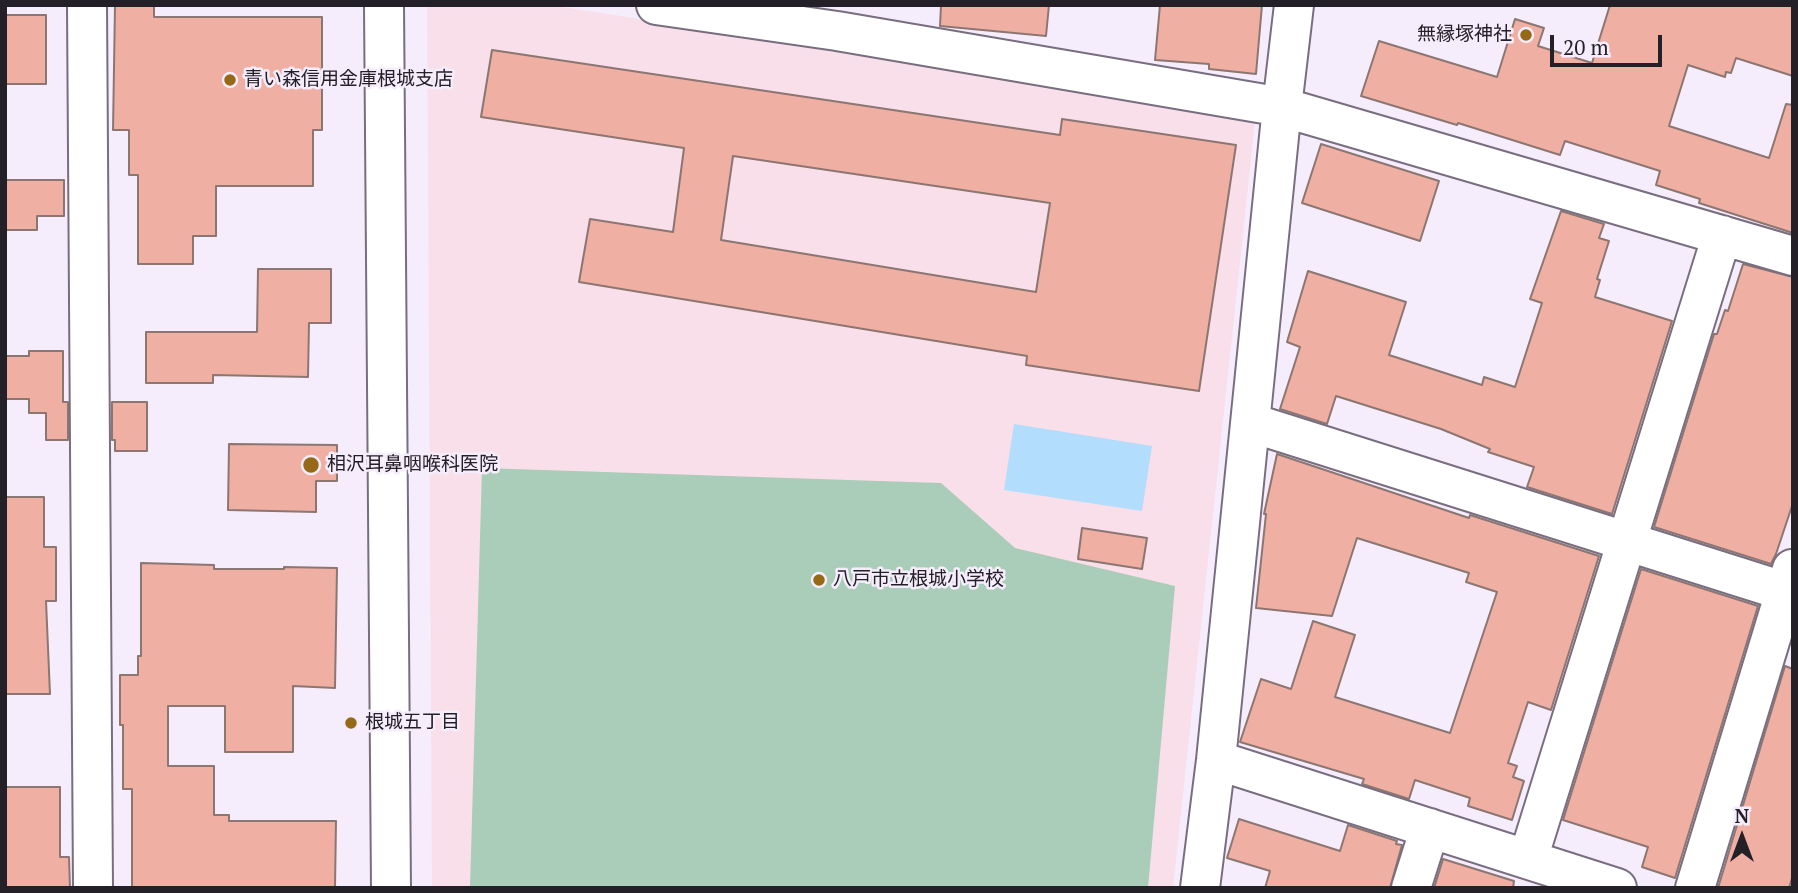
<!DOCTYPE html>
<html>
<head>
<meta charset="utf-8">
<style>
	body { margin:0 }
	#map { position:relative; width:1798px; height:893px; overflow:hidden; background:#f6edfc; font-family:"PT Serif",serif }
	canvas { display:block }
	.frame { position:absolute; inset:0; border:7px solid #242027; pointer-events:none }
	.north { position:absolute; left:1707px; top:802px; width:70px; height:70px; -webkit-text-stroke:5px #f6edfc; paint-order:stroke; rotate:0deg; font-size:19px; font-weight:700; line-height:28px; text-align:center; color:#242027 }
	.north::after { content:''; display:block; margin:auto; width:24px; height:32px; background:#242027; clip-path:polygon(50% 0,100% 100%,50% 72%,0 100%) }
	.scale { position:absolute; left:1550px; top:35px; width:112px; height:32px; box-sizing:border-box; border:4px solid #242027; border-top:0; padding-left:9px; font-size:21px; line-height:24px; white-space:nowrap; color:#242027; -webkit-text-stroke:5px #f6edfc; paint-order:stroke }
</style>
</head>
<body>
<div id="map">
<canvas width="1798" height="893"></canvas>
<div class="frame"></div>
<div class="north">N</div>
<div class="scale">20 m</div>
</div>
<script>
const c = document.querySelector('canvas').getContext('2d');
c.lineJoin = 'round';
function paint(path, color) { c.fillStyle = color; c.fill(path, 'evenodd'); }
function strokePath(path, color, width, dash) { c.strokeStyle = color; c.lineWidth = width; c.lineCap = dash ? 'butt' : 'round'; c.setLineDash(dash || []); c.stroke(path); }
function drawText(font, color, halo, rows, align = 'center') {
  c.font = font + ' "PT Serif","Noto Sans JP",serif'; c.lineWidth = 5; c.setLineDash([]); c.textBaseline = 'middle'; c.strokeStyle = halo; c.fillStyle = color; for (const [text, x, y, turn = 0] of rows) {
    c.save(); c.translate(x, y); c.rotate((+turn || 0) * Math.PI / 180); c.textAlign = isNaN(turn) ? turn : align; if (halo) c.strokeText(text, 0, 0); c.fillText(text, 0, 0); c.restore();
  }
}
const education = new Path2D(`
	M427,5h123l700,109 5,8 -82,766h-741z`);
const green = new Path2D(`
	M482,468l459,15 74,65 160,38 -27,302h-678z`);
const water = new Path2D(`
	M1014,424l138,22 -10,65 -138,-21z`);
const building = new Path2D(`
	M115,5h39v12h168v113h-9v56h-97v50h-23v28h-55v-89h-9v-45h-16z
	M941,5h108l-3,31 -106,-10z
	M1160,5h102l-6,69 -47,-5v-5l-54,-4z
	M1610,5h183v71l-57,-18 -5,15 -5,-1 -1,5 -37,-12 -19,61 100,32 17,-54 7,1v128l-94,-30 1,-4 -44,-14 4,-14 -95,-30 -5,14 -102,-32 -1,2 -96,-29 18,-55 118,36 18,-58 29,9 -6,18 54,17z
	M5,15h41v69h-41z
	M492,50l568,85 2,-16 174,26 -37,246 -173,-26 1,-9 -448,-74 11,-63 83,13 11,-84 -203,-31zM733,156l317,47 -14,89 -315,-52z
	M1321,144l118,37 -19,60 -118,-38z
	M5,180h59v36h-27v14h-32z
	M1561,211l43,13 -5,14 10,3 -12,38 3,1 -5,17 77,24 -60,193 -85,-27 7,-20 -46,-15 2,-3 -49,-20 -105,-33 -9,28 -47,-15 20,-62 -13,-5 21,-71 98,31 -17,53 93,30 2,-8 31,10 27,-84 -12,-4z
	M1743,264l50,13v226l-17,51 -5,10 -117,-37 60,-193h3l8,-24 3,1z
	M258,269h73v54h-22l-1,54 -95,-2v8h-67v-51h111z
	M29,351h34v51h5v38h-22v-27h-17v-14h-24v-43h24z
	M112,402h35v49h-32v-11h-3z
	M229,444l108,1v36h-21v31l-88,-2z
	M1277,454l192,64 1,-3 129,41 -48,154 -23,-8 -20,61 9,3 -4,11 11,4 -12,39 -44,-14 2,-8 -55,-18 -6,19 -47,-15 2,-5 -124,-37 21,-63 30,10 22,-68 42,14 -20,62 115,36 47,-141 -31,-10 3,-9 -112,-35 -25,78 -76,-8 10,-94h-2z
	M5,497h39v50h12v54h-10l4,93h-45z
	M1082,528l65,10 -5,31 -64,-10z
	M141,563l73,2v4h70v-2l53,1 -2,120 -42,-2v66h-68v-46h-57v60h46v49h15v6h107l-1,67h-203v-99h-9v-64h-3v-50h18v-19h3z
	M1641,569l117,37 -83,272 -33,-11 6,-20 -85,-27z
	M1785,666l8,3v206l-4,13h-71z
	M5,787h55v70h9l1,31h-65z
	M1239,819l101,32 8,-26 49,16 -1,3 6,1 -12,43h-125l5,-17 -43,-13z
	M1443,859l71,22 -1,7h-79z`);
const minor = new Path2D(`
	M87,5l6,883
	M384,5l7,883
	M656,5l181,26 445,76 511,149
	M1252,423l541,171
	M1216,760l401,128
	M1528,859l194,-624
	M1200,888l16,-128 66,-653 12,-102
	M1411,888l19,-60
	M1695,888l97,-319`);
const markers = [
	[1526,35,7,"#956915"],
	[230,80,7,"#956915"],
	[311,465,9,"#956915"],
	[819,580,7,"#956915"],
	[351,723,7,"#956915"]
];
const poiNames = [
	["無縁塚神社",1512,35,"right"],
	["青い森信用金庫根城支店",244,80],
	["相沢耳鼻咽喉科医院",327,465],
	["八戸市立根城小学校",833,580],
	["根城五丁目",365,723]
];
paint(education, '#f8dfe9');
paint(green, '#a9cdb8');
paint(water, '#b2ddfc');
paint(building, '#efafa3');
strokePath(building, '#8c7672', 2);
strokePath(minor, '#786e7f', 42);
strokePath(minor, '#fff', 38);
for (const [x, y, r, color] of markers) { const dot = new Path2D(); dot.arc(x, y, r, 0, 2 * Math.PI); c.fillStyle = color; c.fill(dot); strokePath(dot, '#f6edfc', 2.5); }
drawText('19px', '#242027', '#f6edfc', poiNames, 'left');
</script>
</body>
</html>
